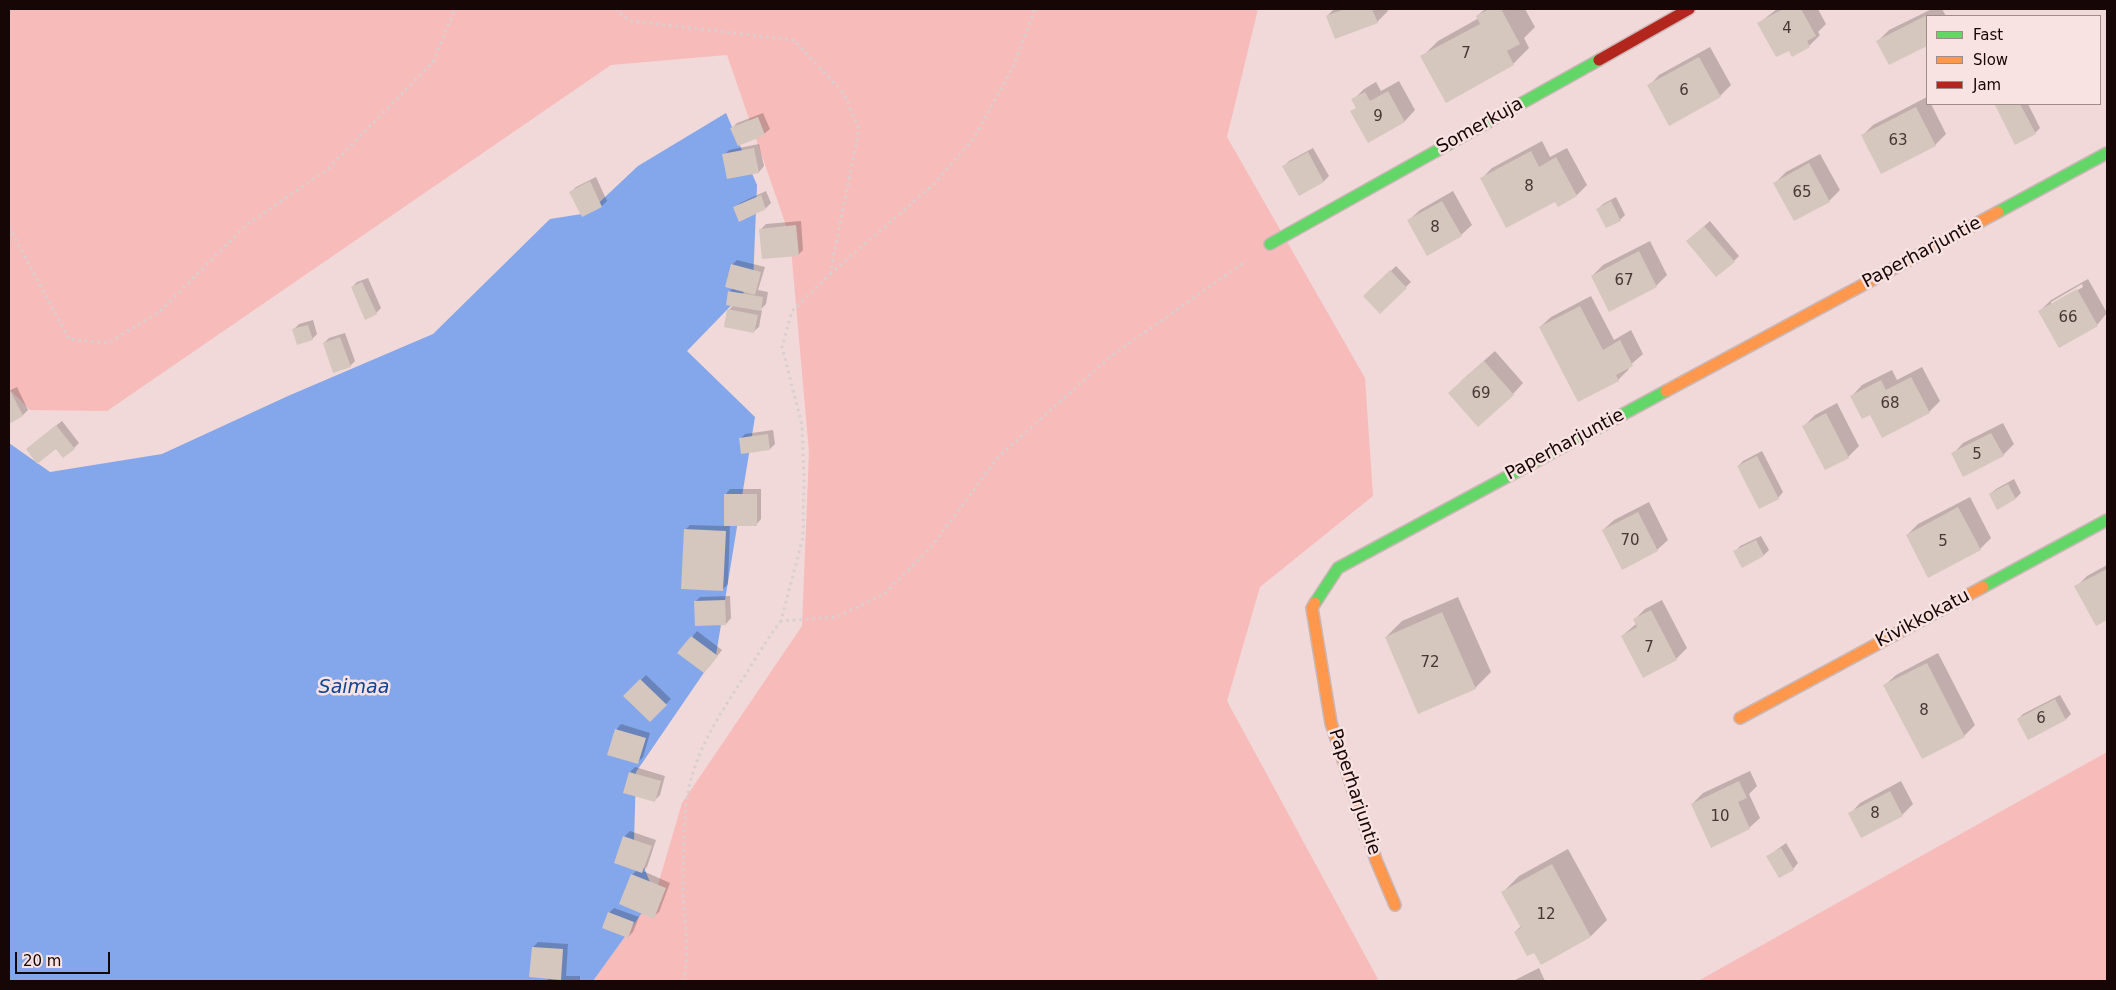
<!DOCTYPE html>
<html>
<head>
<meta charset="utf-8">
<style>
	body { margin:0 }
	#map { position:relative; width:2116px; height:990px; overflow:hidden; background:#f0d9d8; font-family:"DejaVu Sans",sans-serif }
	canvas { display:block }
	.frame { position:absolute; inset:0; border:10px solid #160606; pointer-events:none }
	.legend { position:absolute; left:1926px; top:15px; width:175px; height:90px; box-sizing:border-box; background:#f8e3e2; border:1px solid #9e8b8a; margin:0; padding:6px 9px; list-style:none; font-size:15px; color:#160606 }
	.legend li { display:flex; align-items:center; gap:10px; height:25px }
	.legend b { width:25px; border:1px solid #9e8b8a }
	.scale { position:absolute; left:15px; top:952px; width:95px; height:22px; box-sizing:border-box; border:2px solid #160606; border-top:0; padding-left:6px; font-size:15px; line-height:18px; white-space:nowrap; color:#160606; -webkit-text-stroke:4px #f8e3e2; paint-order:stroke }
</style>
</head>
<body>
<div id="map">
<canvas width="2116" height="990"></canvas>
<div class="frame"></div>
<ul class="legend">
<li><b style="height:6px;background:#63d668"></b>Fast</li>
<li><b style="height:6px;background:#ff974d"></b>Slow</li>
<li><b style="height:6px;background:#b3261e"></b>Jam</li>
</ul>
<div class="scale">20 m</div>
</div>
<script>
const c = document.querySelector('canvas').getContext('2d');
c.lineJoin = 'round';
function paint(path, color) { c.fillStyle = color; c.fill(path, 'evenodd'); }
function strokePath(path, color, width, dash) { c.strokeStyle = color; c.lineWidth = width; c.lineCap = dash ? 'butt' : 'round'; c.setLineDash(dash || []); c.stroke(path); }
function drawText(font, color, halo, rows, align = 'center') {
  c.font = font + ' "DejaVu Sans",sans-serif'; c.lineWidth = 5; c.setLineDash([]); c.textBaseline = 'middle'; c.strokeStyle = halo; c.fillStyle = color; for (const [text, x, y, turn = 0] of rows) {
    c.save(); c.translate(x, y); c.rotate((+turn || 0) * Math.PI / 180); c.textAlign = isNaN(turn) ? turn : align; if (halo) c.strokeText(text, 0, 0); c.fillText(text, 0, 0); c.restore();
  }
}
const green = new Path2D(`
	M9,9h1249l-31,128 138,241 8,118 -113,91 -33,114 152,280h-786l62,-86 27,-92 120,-177 7,-174 -19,-215 -63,-182 -116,10 -504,346 -77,-1 -21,-21z
	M2107,752v229h-409z`);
const water = new Path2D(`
	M726,113l31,72 -4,98 -66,68 68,66 -39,238 -80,117 -2,70 21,53 -62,86h-584v-538l41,29 112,-18 126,-58 145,-62 117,-115 38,-6 50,-47z`);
const shadow = new Path2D(`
	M1334,9h53l1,2 -11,11 -50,-6z
	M1485,9h40l10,18 -11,11 5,10 -16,16 -91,-7 16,-16 41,-23 -2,-2z
	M1777,9h41l8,15 -8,8 2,3 -11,11 -20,3 -30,-26z
	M1932,9h10l4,7h-19v28l-38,19 -11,-22 11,-11z
	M1710,47l21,38 -11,11 -71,-10 10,-11z
	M1399,81l16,29 -10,11 -37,20 -16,-29 5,-5 -4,-7 11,-11 12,-7 5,9z
	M1927,97v7h4l15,30 -11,11 -73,-9 11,-11z
	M1999,104h29l12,24 -5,5 -38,-27z
	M763,113l7,16 -6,5 -32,-6 5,-5z
	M1542,141l8,16 17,-9 20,37 -10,10 -96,-16 11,-11z
	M759,144l5,22 -5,6 -35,-17 5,-5z
	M1313,148l16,28 -5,5 -25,13 -15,-28 5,-5z
	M1820,154l20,36 -11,11 -54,-18 11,-11z
	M596,177l11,24 -5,5 -20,10 -11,-24 5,-5z
	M766,191l5,12 -5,5 -26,12 -6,-12 6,-5z
	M1453,191l19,34 -11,10 -52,-15 11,-10z
	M1616,197l9,18 -5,5 -22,-11 5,-5z
	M801,221l2,29 -5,5 -37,-26 5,-5z
	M1710,221l29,35 -5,5 -41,-25z
	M1650,241l17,34 -11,11 -46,24 -18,-34 11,-11z
	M737,260l28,7 -7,23 10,2 -2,12 -6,6h2l-3,17 -6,5 -24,-22 4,-5 -4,-13 4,-4 -1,-23z
	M1396,266l15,16 -31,30 -15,-16z
	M368,278l13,30 -5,5 -24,-26 5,-5z
	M2088,279l19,34 -10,12 -57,-14 11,-11zM2082,284l1,3 -32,18v-3z
	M1591,296l23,44 17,-10 12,24 -15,13 1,2 -11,11 -78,-53 11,-10z
	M313,320l4,14 -5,5 -18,-10 5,-5z
	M345,333l10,28 -5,5 -26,-23 5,-5z
	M1495,351l28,32 -10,11 -53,-12z
	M1922,367l18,34 -11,11 -58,2 -19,-18 10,-11 30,-15 5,10z
	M17,387l11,23 -5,5 -14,7v-31z
	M1837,403l22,43 -11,11 -44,-31 11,-11z
	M62,421l17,22 -5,5 -41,-4z
	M2003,423l11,21 -11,11 -50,-1 10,-11z
	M773,430l2,14 -5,5 -30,-10 5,-5z
	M1762,451l21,41 -5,6 -40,-32 5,-5z
	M2014,479l7,14 -5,5 -18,10 -8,-14 6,-5z
	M730,489h31v30l-5,6h-26l-2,59 -6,6 -37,-60 5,-5 35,1v-31z
	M1970,497l21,41 -11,11 -52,27 -21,-41 11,-11z
	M1649,502l19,38 -11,10 -54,-20 11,-10z
	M1761,536l8,14 -5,5 -29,-3 5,-6z
	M2107,565v54l-11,5 -20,-37 11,-11z
	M730,596l1,22 -5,6 -31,-22 5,-5z
	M1458,597l33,75 -16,16 -89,-51 16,-16z
	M1662,600l25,48 -11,11 -54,-23 14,-12 -2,-4 11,-11z
	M697,631l25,19 -13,17 -30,-14z
	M1938,653l37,72 -11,11 -79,-51 11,-10z
	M646,675l25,24 -21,21 -25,-24z
	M2060,695l11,19 -5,5h-48l5,-5z
	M621,724l29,9 -7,24 -5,5 -22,-32z
	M635,767l30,9 -5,19 -5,5 -25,-28z
	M1750,771l7,15 -8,8 11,24 -11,10 -57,-24 11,-11z
	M1901,781l12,23 -11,11 -52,-1 10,-11z
	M630,831l26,9 -9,27 -4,4 27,12 -11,29 -6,5 -21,-42 5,-5 -13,-33z
	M1786,843l12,20 -5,6 -26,-12z
	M1568,849l39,71 -16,16 -50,27 -6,-12 -20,-19 6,-6 -18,-34 16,-16z
	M614,908l25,9 -6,15 -5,5 -19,-24z
	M538,942l30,2 -2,32h14v5h-34l3,-3 -16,-31z
	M1539,968l6,13h-32z`);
const building = new Path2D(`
	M1344,9h28l6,14 -43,16 -9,-23z
	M1489,9h12l19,35 -13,7 7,14 -68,38 -26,-47 60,-32 -4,-8z
	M1783,9h18l15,27 -9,5 3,6 -18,10 -3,-6 -13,6 -19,-34z
	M1927,15v31l-38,19 -13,-24z
	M1699,57l22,40 -52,29 -22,-41z
	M1388,91l17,31 -37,21 -18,-32 6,-3 -5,-9 14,-7 5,9z
	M1998,104h22l16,30 -21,11 -20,-40z
	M1916,107l20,39 -55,28 -20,-39z
	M758,117l7,18 -27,11 -8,-18z
	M754,148l5,25 -32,6 -5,-25z
	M1531,151l8,16 17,-10 21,39 -19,11 -3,-5 -49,26 -26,-50z
	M1308,152l16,30 -25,14 -17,-30z
	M1809,163l21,39 -36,19 -21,-38z
	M590,181l12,26 -20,10 -13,-25z
	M761,195l5,14 -27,13 -6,-15z
	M1442,201l20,35 -35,20 -20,-36z
	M1611,201l10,20 -15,7 -10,-19z
	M796,225l3,31 -37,3 -3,-30z
	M1704,226l31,36 -19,15 -30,-36z
	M1639,251l18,36 -48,25 -18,-36z
	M731,264l30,8 -6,23 -30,-8z
	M1390,270l17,18 -27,26 -17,-18z
	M362,282l15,32 -12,6 -14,-33z
	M2077,289l21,37 -39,22 -21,-37z
	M728,291l35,6 -2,14 -35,-6z
	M1580,306l23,44 17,-10 13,26 -17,9 3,6 -41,21 -39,-75z
	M727,309l31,6 -4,18 -30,-6z
	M308,325l5,15 -16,5 -5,-16z
	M340,337l11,30 -18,6 -10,-30z
	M1484,361l30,34 -36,32 -30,-34z
	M1911,377l19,36 -48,25 -12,-23 -8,4 -12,-23 31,-16 5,10z
	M11,392l12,24 -14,8v-31z
	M1826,413l23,45 -24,12 -23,-44z
	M56,425l19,24 -12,9 -7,-9 -19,15 -11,-15z
	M1991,433l13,23 -41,21 -12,-24z
	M768,434l2,16 -29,4 -2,-16z
	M1757,456l22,43 -20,10 -22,-43z
	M2008,484l8,15 -19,11 -8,-16z
	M724,494h33v32h-33z
	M1958,507l23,43 -53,28 -22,-43z
	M1638,512l20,39 -36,19 -20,-40z
	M684,529l42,2 -3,60 -42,-2z
	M1756,540l8,16 -22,12 -9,-17z
	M2107,569v51l-11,6 -22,-40z
	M725,600l1,25 -31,1 -1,-25z
	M1651,610l26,50 -34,18 -22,-42 16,-9 -4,-8z
	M1442,612l34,77 -58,25 -33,-77z
	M691,636l27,20 -14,17 -27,-20z
	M1927,663l38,74 -43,22 -39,-74z
	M640,679l27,26 -17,17 -27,-26z
	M2055,699l11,21 -38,20 -11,-21z
	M615,729l31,9 -8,26 -31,-9z
	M629,772l32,9 -6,21 -32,-9z
	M1739,781l8,17 -9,4 12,27 -39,19 -20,-44z
	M1890,791l13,25 -42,22 -13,-25z
	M623,836l29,10 -10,27 -28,-10z
	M1781,848l13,22 -15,8 -13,-22z
	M1552,864l39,73 -50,28 -7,-12 -7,3 -13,-24 7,-4 -20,-36z
	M631,874l35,14 -12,31 -35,-15z
	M608,912l26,10 -6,16 -26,-10z
	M532,947l31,2 -2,31 -32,-3z`);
const path = new Path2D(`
	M615,9l15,12 164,19 50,54 15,35 -29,145 -38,37 -10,36 20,78 2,54 -1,58 -22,84 56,-4 47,-23 48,-48 67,-90 111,-99 136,-96
	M9,227l60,112 39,4 51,-31 87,-87 82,-56 105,-107 22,-53
	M830,274l104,-90 40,-46 39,-71 22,-58
	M683,981c9,-31 -1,-66 0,-98 1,-38 -1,-78 11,-114 12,-35 33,-66 53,-97 11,-17 21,-35 34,-51`);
const fast = new Path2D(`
	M1998,212l109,-59
	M1270,244l329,-184
	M1983,587l124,-67
	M1315,603l23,-35 328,-177`);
const slow = new Path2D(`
	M1666,391l332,-179
	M1315,603l-3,5 19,115 45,137 19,45
	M1740,718l243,-131`);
const jam = new Path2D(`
	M1599,60l90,-51`);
const numberNames = [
	["4",1787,29],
	["7",1466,54],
	["6",1684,91],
	["9",1378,117],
	["63",1898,141],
	["8",1529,187],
	["65",1802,193],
	["8",1435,228],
	["67",1624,281],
	["66",2068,318],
	["69",1481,394],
	["68",1890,404],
	["5",1977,455],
	["70",1630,541],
	["5",1943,542],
	["7",1649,648],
	["72",1430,663],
	["8",1924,711],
	["6",2041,719],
	["8",1875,814],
	["10",1720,817],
	["12",1546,915]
];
const streetNames = [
	["Somerkuja",1480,126,-29],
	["Paperharjuntie",1922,253,-28],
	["Paperharjuntie",1565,445,-28],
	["Kivikkokatu",1923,619,-28],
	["Paperharjuntie",1354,792,72]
];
const waterNames = [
	["Saimaa",354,688]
];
paint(green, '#f7bbba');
paint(water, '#84a6ea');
paint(shadow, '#0003');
paint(building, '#d5c6be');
strokePath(fast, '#c9b6b5', 14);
strokePath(slow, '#c9b6b5', 14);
strokePath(jam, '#c9b6b5', 14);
strokePath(path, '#d7d0d0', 3, [2.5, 4]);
strokePath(fast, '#63d668', 11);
strokePath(slow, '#ff974d', 11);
strokePath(jam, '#b3261e', 11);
drawText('15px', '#473735', null, numberNames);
drawText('18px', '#160606', '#f8e3e2', streetNames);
drawText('italic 19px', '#0e4399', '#f8e3e2', waterNames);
</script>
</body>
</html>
